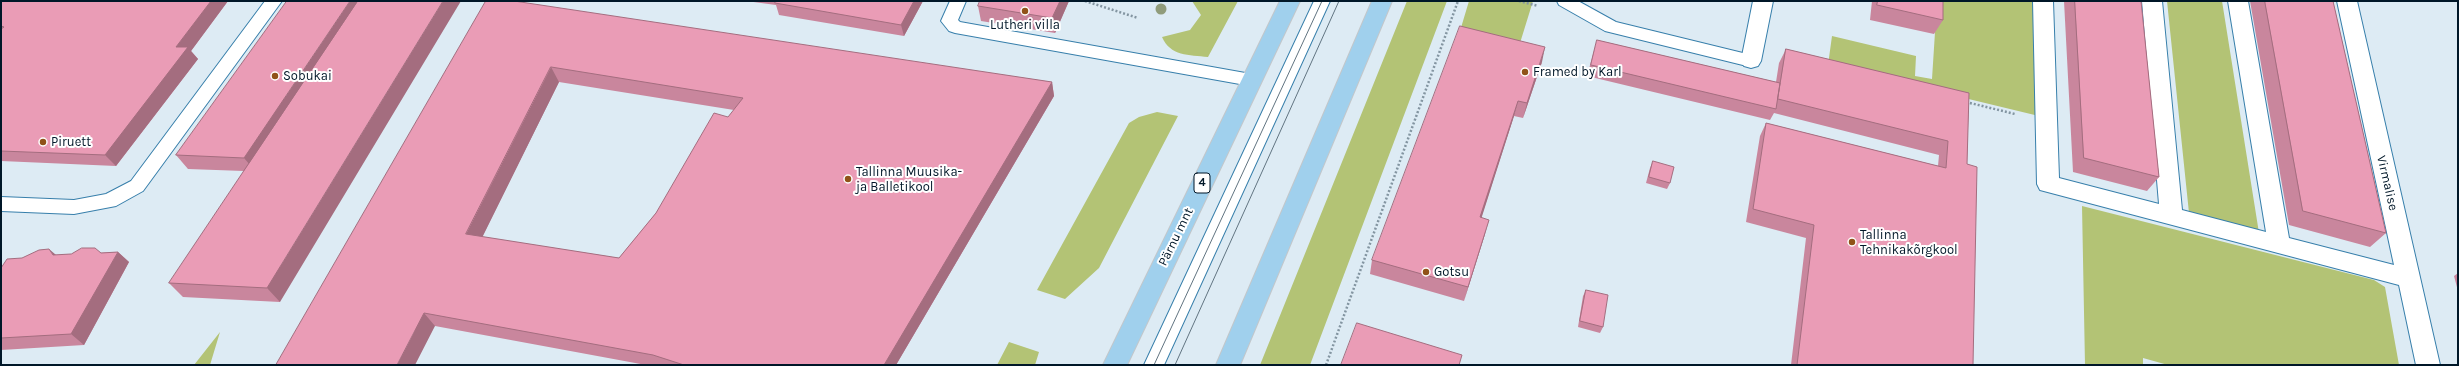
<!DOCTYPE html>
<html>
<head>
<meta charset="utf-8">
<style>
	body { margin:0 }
	#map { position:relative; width:2459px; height:366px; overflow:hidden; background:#ddebf4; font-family:Karla,sans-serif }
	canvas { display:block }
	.frame { position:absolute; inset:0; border:2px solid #001728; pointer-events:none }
</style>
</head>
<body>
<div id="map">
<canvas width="2459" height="366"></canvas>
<div class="frame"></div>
</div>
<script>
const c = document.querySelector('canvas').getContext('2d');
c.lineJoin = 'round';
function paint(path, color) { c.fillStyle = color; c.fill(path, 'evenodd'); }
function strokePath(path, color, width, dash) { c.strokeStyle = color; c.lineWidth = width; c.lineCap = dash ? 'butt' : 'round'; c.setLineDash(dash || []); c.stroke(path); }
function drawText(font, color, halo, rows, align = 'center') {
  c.font = font + ' Karla,sans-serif'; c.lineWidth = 4; c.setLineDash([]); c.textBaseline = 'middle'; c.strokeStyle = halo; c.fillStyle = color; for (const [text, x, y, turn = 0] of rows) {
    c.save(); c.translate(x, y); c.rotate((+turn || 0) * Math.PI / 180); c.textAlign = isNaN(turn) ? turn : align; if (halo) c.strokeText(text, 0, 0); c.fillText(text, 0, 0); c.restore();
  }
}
const green = new Path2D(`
	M1192,1h46l-30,56c-19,-2 -38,-1 -46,-20l28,-7 11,-15z
	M1407,1h40l-137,364h-50z
	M1469,1h64l-17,55 -59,-15z
	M1937,1h102l4,116 -215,-52 4,-29 84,20 -1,20 17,3z
	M2167,1h55l37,232 -70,-20z
	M1157,112l21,4 -79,152 -34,31 -28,-9 92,-167 10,-6z
	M2082,206l292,74 11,7 14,78h-231l-25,-7v7h-58z
	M220,332l-10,33h-16z
	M1009,342l30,10 -4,13h-38z`);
const path = new Path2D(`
	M1085,1l53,17
	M1519,1l19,5
	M1966,102l49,12
	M1326,365l132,-364`);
const lane = new Path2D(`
	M265,1h17l-139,190 -27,15 -42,8 -73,-3v-14l73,3 32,-6 25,-13z
	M950,1h16l-8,19 2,2 291,52 6,2 2,4 -2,4 -6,2 -296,-53 -6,-2 -8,-10z
	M1314,1h16l-166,364h-20z
	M1557,1h21l38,21 135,33 6,2 2,4 -2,4 -6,2 -146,-36 -46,-26z`);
const street = new Path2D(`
	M1753,1h20l-12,60 -3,5 -7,2 -7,-2 -3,-5z
	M2033,1h20l6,177 100,26 -17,-203h20l20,209 84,22 -38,-231h20l41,237 105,27 -57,-264h20l83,364h-24l-17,-80 -359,-95 -3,-6z`);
const primary = new Path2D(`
	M1280,1h20l-173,364h-24z
	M1372,1h20l-152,364h-24z`);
const tram = new Path2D(`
	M1154,365l168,-364
	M1175,365l164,-364`);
const trees = [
	[1161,9]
];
const wall = new Path2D(`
	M1,1h227l-37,50 7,8 -82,107 -115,-5z
	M287,1l-7,301 -97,-5 -14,-14 75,-112 -56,-2 -12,-14z
	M486,1l566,81 2,14 -158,269h-250l-211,-39 -159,39zM559,82l175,28 -78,103 -37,45 -137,-21z
	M746,1h177l-19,35 -125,-21 -3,-10z
	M1069,1l-14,32 -74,-12 -3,-15z
	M1872,1h71v19l-9,14 -64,-14z
	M2064,1h77l18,176 -12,14 -74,-19z
	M2250,1h83l53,232 -16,14 -81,-22z
	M1597,40l179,42 3,-19 7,-14 183,44 -2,71 6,201h-182l15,-127 -60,-16 14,-86 6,-13 172,43 1,-11 -165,-42 -4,7 -183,-44z
	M1542,62l-19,56 -9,-2 -33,102 4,16 -21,67 -94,-27 2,-14z
	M1653,161l17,22 -3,6 -21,-6 4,-15z
	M118,252l11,10 -45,83 -83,5v-82l55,-13z
	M2458,273v18l-4,-15z
	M1586,290l17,37 -3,6 -22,-6 5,-31z`);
const shadedWall = new Path2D(`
	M211,1h17l-37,50 7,8 -82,107 -11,-11 71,-108z
	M350,1h19l-113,171 -12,-14z
	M443,1h18l-181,301 -13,-14z
	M914,1h9l-19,35 -3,-11z
	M1060,1h9l-14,32 -3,-15z
	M1545,47l-3,15 -19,56 4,-15z
	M551,67l8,15 -82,166 -11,-14z
	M1052,82l2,14 -158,269h-12z
	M1518,101l-4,15 -37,116 3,-15z
	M1489,220l-4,14 -21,67 4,-14z
	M49,249l13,11 -9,-5z
	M118,252l11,10 -45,83 -13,-11z
	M424,313l11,13 -20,39h-18z`);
const building = new Path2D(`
	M1,1h210l-35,46h12l-83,108 -104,-4v-122l3,-2 -3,-1z
	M287,1h63l-106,157 -68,-3z
	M358,1h85l-176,287 -98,-5z
	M486,1h28l538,81 -168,283h-200l-31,-10 -229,-42 -27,52h-121zM551,67l192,31 -15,19 -14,-4 -58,100 -37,45 -153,-24z
	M776,1h138l-13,24 -126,-22z
	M980,1h80l-8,17 -74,-12z
	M1878,1h65v19l-66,-15z
	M2075,1h66l18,176 -75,-19z
	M2265,1h68l53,232 -83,-22z
	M1460,26l85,21 -18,56 -9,-2 -38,116 9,3 -21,67 -96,-27z
	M1597,40l183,43 -4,26 -185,-44z
	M1786,49l183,44 -2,71 10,3 -4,198h-176l17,-140 -61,-16 13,-86 180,45 2,-27 -170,-42z
	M1653,161l21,6 -4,16 -21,-6z
	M82,248h13l6,5 17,-1 -47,82 -70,4v-70l6,-9 15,-1 17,-8 10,-1 4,6 18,-1z
	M1586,290l22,5 -5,32 -23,-6z
	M1357,323l105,32 -3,10h-118z`);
const markers = [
	[1025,11,4,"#905218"],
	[1525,72,4,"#905218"],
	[275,76,4,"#905218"],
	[43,142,4,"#905218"],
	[848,179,4,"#905218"],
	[1852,242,4,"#905218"],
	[1426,272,4,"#905218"]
];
const shields = [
	[1202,183,16]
];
const shieldNames = [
	["4",1202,183]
];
const poiNames = [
	["Lutheri villa",1025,25,"center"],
	["Framed by Karl",1533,72],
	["Sobukai",283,76],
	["Piruett",51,142],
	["Tallinna Muusika-",856,172],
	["ja Balletikool",856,187],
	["Tallinna",1860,235],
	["Tehnikakõrgkool",1860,250],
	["Gotsu",1434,272]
];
const streetNames = [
	["Virmalise",2387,183,77],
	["Pärnu mnt",1176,237,-64]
];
paint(green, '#b3c375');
strokePath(lane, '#377fab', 2);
strokePath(street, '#377fab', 2);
strokePath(primary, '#c2c7cb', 2);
strokePath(path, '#8395a1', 2.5, [2, 2]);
paint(lane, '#fff');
paint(street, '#fff');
paint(primary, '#a0d0ed');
strokePath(tram, '#617481', 1);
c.fillStyle = '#909c7b';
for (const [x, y] of trees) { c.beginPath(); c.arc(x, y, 5.5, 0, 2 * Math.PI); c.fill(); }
paint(wall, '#c9869d');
paint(shadedWall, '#a46d7f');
paint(building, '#ea9cb6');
strokePath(building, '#a46d7f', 1);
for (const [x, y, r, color] of markers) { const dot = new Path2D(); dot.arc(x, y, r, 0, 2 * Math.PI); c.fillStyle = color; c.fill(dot); strokePath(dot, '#fff', 1.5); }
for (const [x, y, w] of shields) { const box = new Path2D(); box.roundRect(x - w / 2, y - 10, w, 20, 3); c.fillStyle = '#fff'; c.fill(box); strokePath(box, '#001728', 1); }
drawText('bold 12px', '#001728', null, shieldNames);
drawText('13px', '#001728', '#fff', poiNames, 'left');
drawText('13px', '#001728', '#fff', streetNames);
</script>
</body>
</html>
